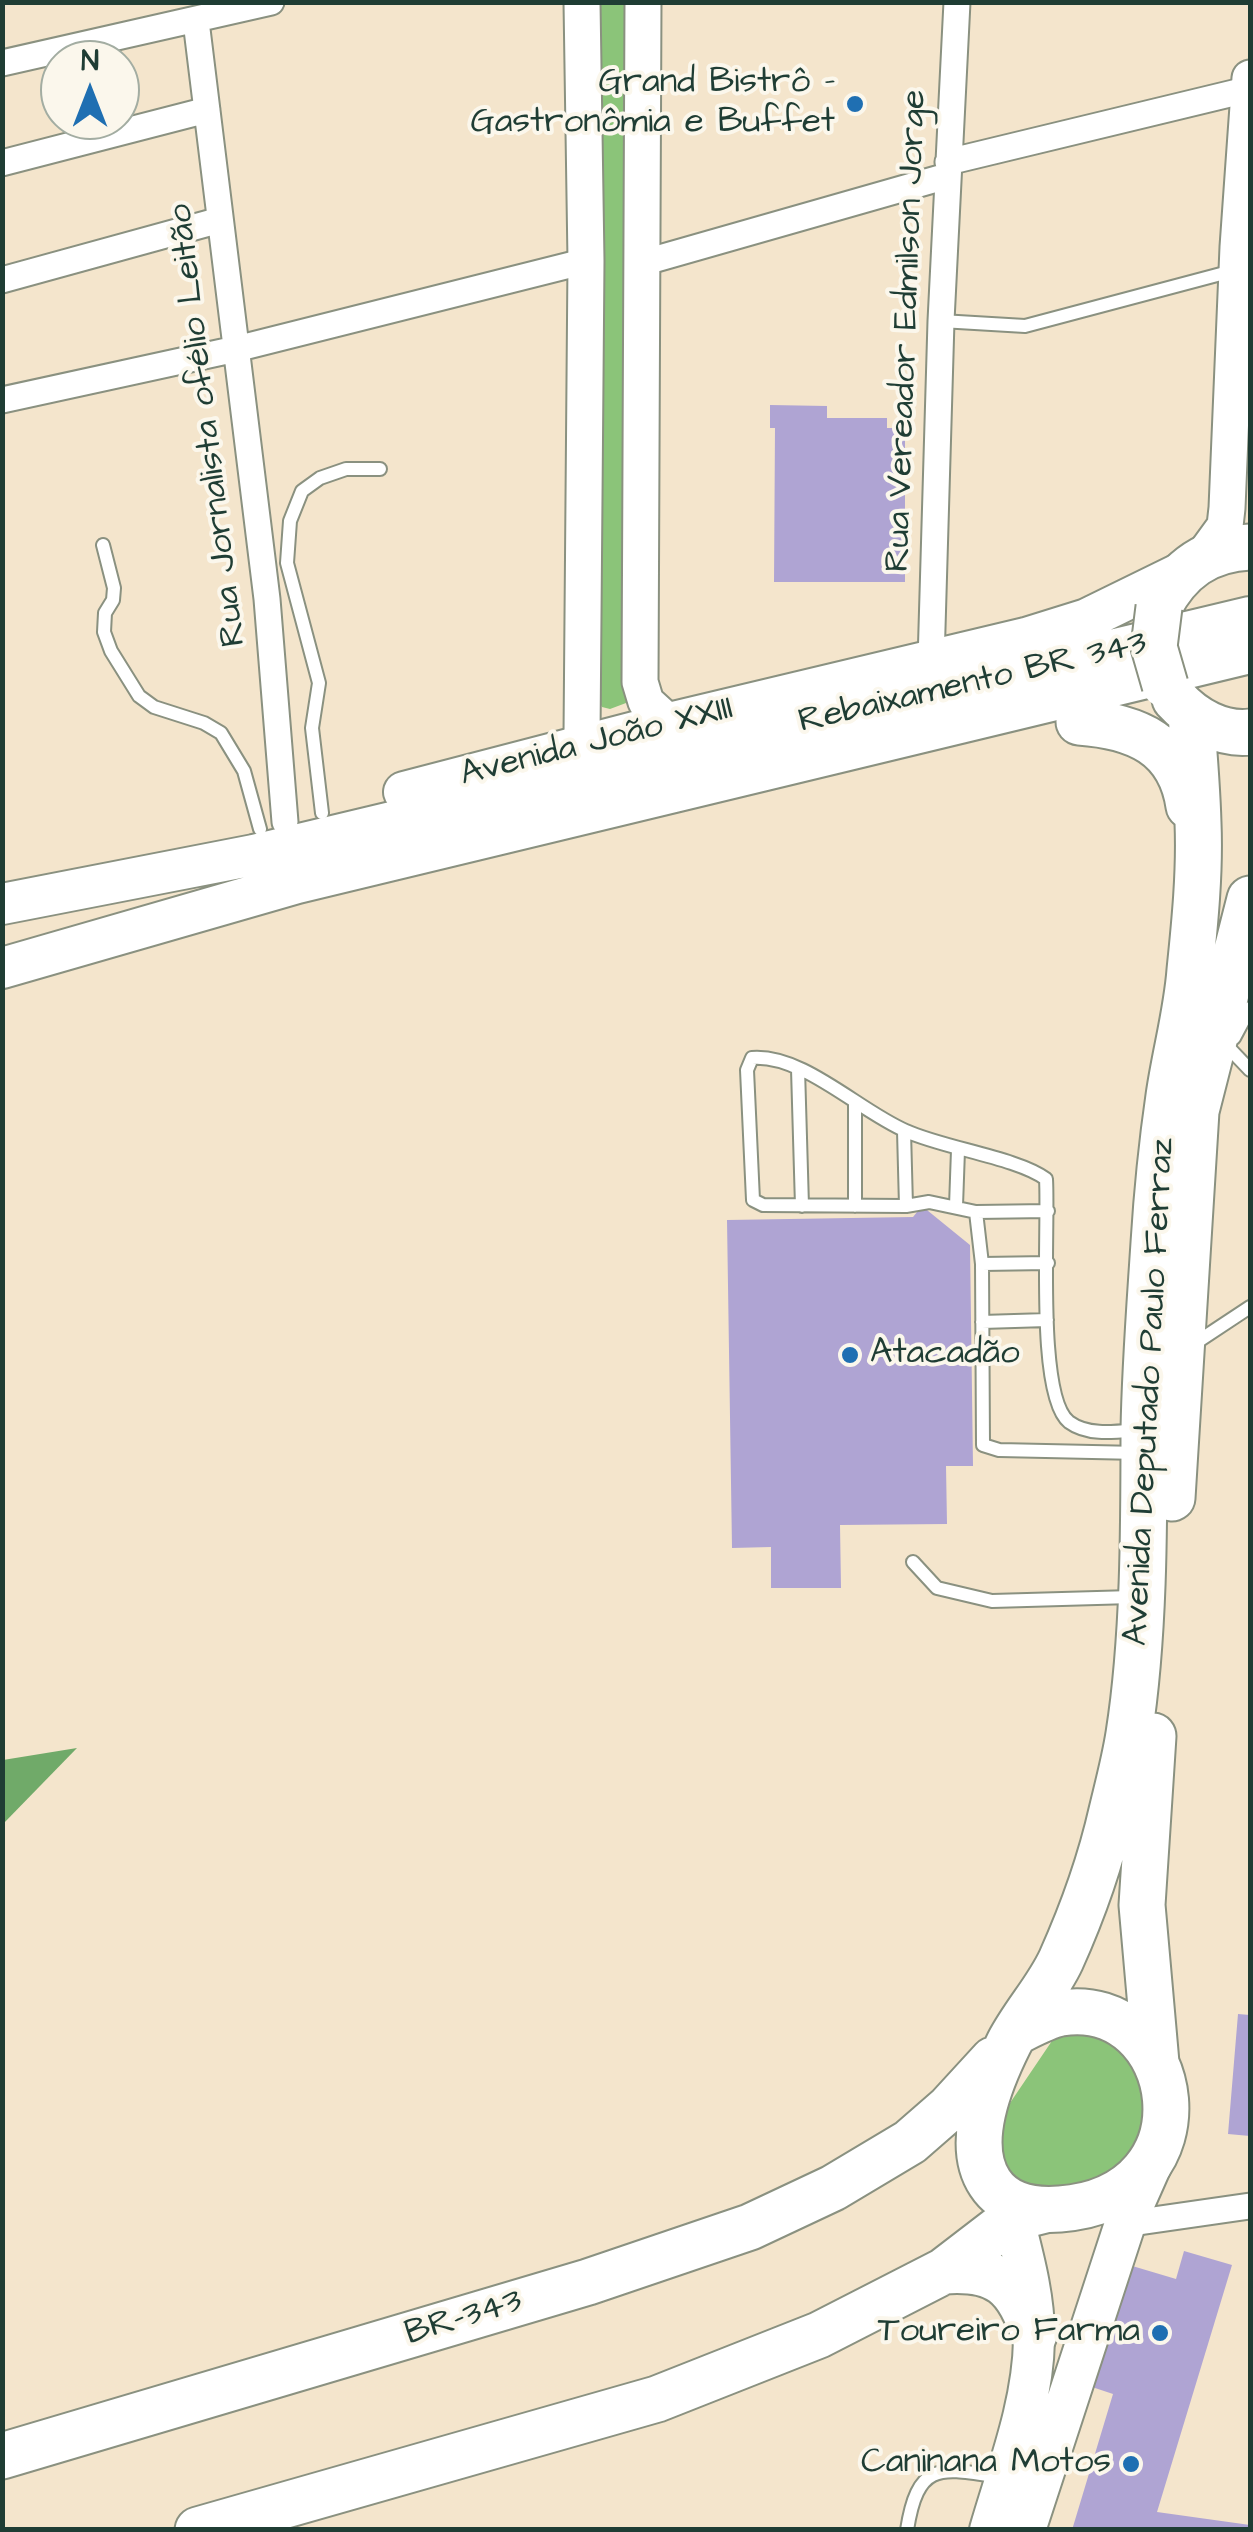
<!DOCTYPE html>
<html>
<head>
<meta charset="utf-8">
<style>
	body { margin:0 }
	#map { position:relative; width:1253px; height:2532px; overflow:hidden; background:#f4e5cc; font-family:"Architects Daughter",sans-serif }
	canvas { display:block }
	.frame { position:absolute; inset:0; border:5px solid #1f3d34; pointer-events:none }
	.north { position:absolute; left:40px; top:40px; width:100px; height:100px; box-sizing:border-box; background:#fbf7ec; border:2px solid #a3ada2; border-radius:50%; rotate:0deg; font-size:28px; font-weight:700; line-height:40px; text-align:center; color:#1f3d34 }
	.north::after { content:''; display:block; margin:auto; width:35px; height:45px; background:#1f6fb2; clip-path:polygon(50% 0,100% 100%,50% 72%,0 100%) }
</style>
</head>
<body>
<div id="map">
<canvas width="1253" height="2532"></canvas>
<div class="frame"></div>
<div class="north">N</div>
</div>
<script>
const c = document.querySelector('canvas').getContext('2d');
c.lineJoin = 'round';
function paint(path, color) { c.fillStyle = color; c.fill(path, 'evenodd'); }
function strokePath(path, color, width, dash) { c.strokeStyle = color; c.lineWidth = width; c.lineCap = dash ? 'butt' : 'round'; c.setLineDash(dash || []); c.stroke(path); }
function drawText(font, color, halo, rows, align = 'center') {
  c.font = font + ' "Architects Daughter",sans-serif'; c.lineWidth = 8; c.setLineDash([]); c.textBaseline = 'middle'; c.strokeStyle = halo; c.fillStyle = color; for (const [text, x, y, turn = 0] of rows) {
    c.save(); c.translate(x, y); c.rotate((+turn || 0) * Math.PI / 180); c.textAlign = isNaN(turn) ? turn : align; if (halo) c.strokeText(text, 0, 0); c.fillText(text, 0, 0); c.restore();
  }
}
const green = new Path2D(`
	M630,2l-1,693 -3,8 -16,6 -8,-2 -6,-11 1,-693z
	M1072,2026c14,6 33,9 45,18 36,25 27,67 22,103l-56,49 -68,-14 -28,-45 73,-108z`);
const forest = new Path2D(`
	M77,1748l-74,76v-64z`);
const building = new Path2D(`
	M770,405l57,1v12h60v10h18v154h-131l1,-154h-5z
	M922,1206l48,39 3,221h-27l1,58 -107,1 1,63h-70v-41l-39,1 -5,-328 186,-3z
	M1238,2014l12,1v121l-22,-2z
	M1184,2251l48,14 -75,247 93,13v5h-178l41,-136 -21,-7 37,-122 47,14z`);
const lane = new Path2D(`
	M941,321l84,5 211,-56
	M103,545l11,43 -1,12 -8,13 -1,19 7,19 28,45 15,11 50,16 17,10 23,38 16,58
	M322,813l-10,-85 7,-45 -32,-120 3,-42 12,-30 18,-13 26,-9h34
	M1234,1038l16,-30
	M1228,1047l22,23
	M798,1069l4,137
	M904,1131l2,75
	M855,1206v-103
	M956,1206l2,-56
	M976,1212l72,-1
	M982,1264l66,-1
	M982,1322l65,-2
	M1191,1346l59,-39
	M1137,1430c-22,2 -49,6 -68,-8 -33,-26 -20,-195 -23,-243 -28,-21 -103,-31 -140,-48 -47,-20 -103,-77 -154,-73l-5,12 6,130 10,5 143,1 23,-4 47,10 6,52 1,181 16,5 140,3
	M913,1562l24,26 55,13 140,-4
	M907,2530c11,-70 34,-62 93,-53`);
const street = new Path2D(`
	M196,21l71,578 18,223
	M2,63l269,-61
	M948,162l302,-73
	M2,163l205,-53
	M642,263l305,-87
	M2,280l218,-60
	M2,400l234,-51 350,-88
	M931,662l10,-341 16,-319
	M1125,2224l125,-18`);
const secondary = new Path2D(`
	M643,2l-3,680 6,20 23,21
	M1201,559l24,-33 2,-18 11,-261 12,-169
	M575,747l7,-12 4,-474 -4,-259`);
const primary = new Path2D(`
	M404,792l265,-69 357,-85 61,-19 96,-47
	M2,904l252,-49 996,-238
	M2,968l295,-85 953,-230
	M990,2530c18,-62 43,-126 44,-190 1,-47 -14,-94 -25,-139
	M1025,2530l100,-306 27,-61`);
const highway = new Path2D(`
	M1159,607c20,-38 48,-58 91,-60
	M1175,699c19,21 46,36 75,33
	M1079,722c56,4 101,22 110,84
	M1172,1498l24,-387 54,-212
	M1153,1736l-11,169 14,158
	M1016,2032c14,-7 30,-16 45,-19 122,-19 157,184 -1,196 -26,2 -55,-3 -70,-26 -26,-39 0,-102 19,-140 15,-29 38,-53 52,-83 22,-49 39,-96 51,-149 6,-25 13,-51 17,-77 15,-95 15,-207 15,-304 1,-62 6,-125 10,-187 3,-49 8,-99 15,-147 6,-42 18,-84 21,-126 5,-48 10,-99 8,-147 -1,-36 -4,-72 -7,-108
	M944,2271c54,-4 74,14 90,64
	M2,2456l586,-174 162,-55 83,-39 77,-46 39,-34 44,-48
	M198,2530l459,-131 162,-64 125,-64 69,-53 32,-8`);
const highwayBridge = new Path2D(`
	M1159,607l-5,40 11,38`);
const markers = [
	[855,104,10,"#1f6fb2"],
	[850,1355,10,"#1f6fb2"],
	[1160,2333,10,"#1f6fb2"],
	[1131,2464,10,"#1f6fb2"]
];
const poiNames = [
	["Grand Bistrô -",835,84],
	["Gastronômia e Buffet",835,124],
	["Atacadão",870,1355,"left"],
	["Toureiro Farma",1140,2333],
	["Caninana Motos",1111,2464]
];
const streetNames = [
	["Rua Vereador Edmilson Jorge",908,331,-88],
	["Rua Jornalista ofélio Leitão",209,425,-97],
	["Rebaixamento BR 343",973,684,-13],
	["Avenida João XXIII",597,743,-14],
	["Avenida Deputado Paulo Ferraz",1151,1392,-87],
	["BR-343",464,2319,-17]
];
paint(green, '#8bc479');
paint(forest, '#70aa69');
paint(building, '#afa4d3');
strokePath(lane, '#8a9180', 16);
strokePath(street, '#8a9180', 29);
strokePath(secondary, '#8a9180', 39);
strokePath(primary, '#8a9180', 44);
strokePath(highway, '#8a9180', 49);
strokePath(lane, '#fff', 12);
strokePath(street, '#fff', 25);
strokePath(secondary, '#fff', 35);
strokePath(primary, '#fff', 40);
strokePath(highway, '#fff', 45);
strokePath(highwayBridge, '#8a9180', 49, []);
strokePath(highwayBridge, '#fff', 45);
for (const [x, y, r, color] of markers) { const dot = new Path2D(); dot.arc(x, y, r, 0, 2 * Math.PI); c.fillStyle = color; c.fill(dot); strokePath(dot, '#fbf7ec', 4); }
drawText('35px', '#1f3d34', '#fbf7ec', poiNames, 'right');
drawText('35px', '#1f3d34', '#fbf7ec', streetNames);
</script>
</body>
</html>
